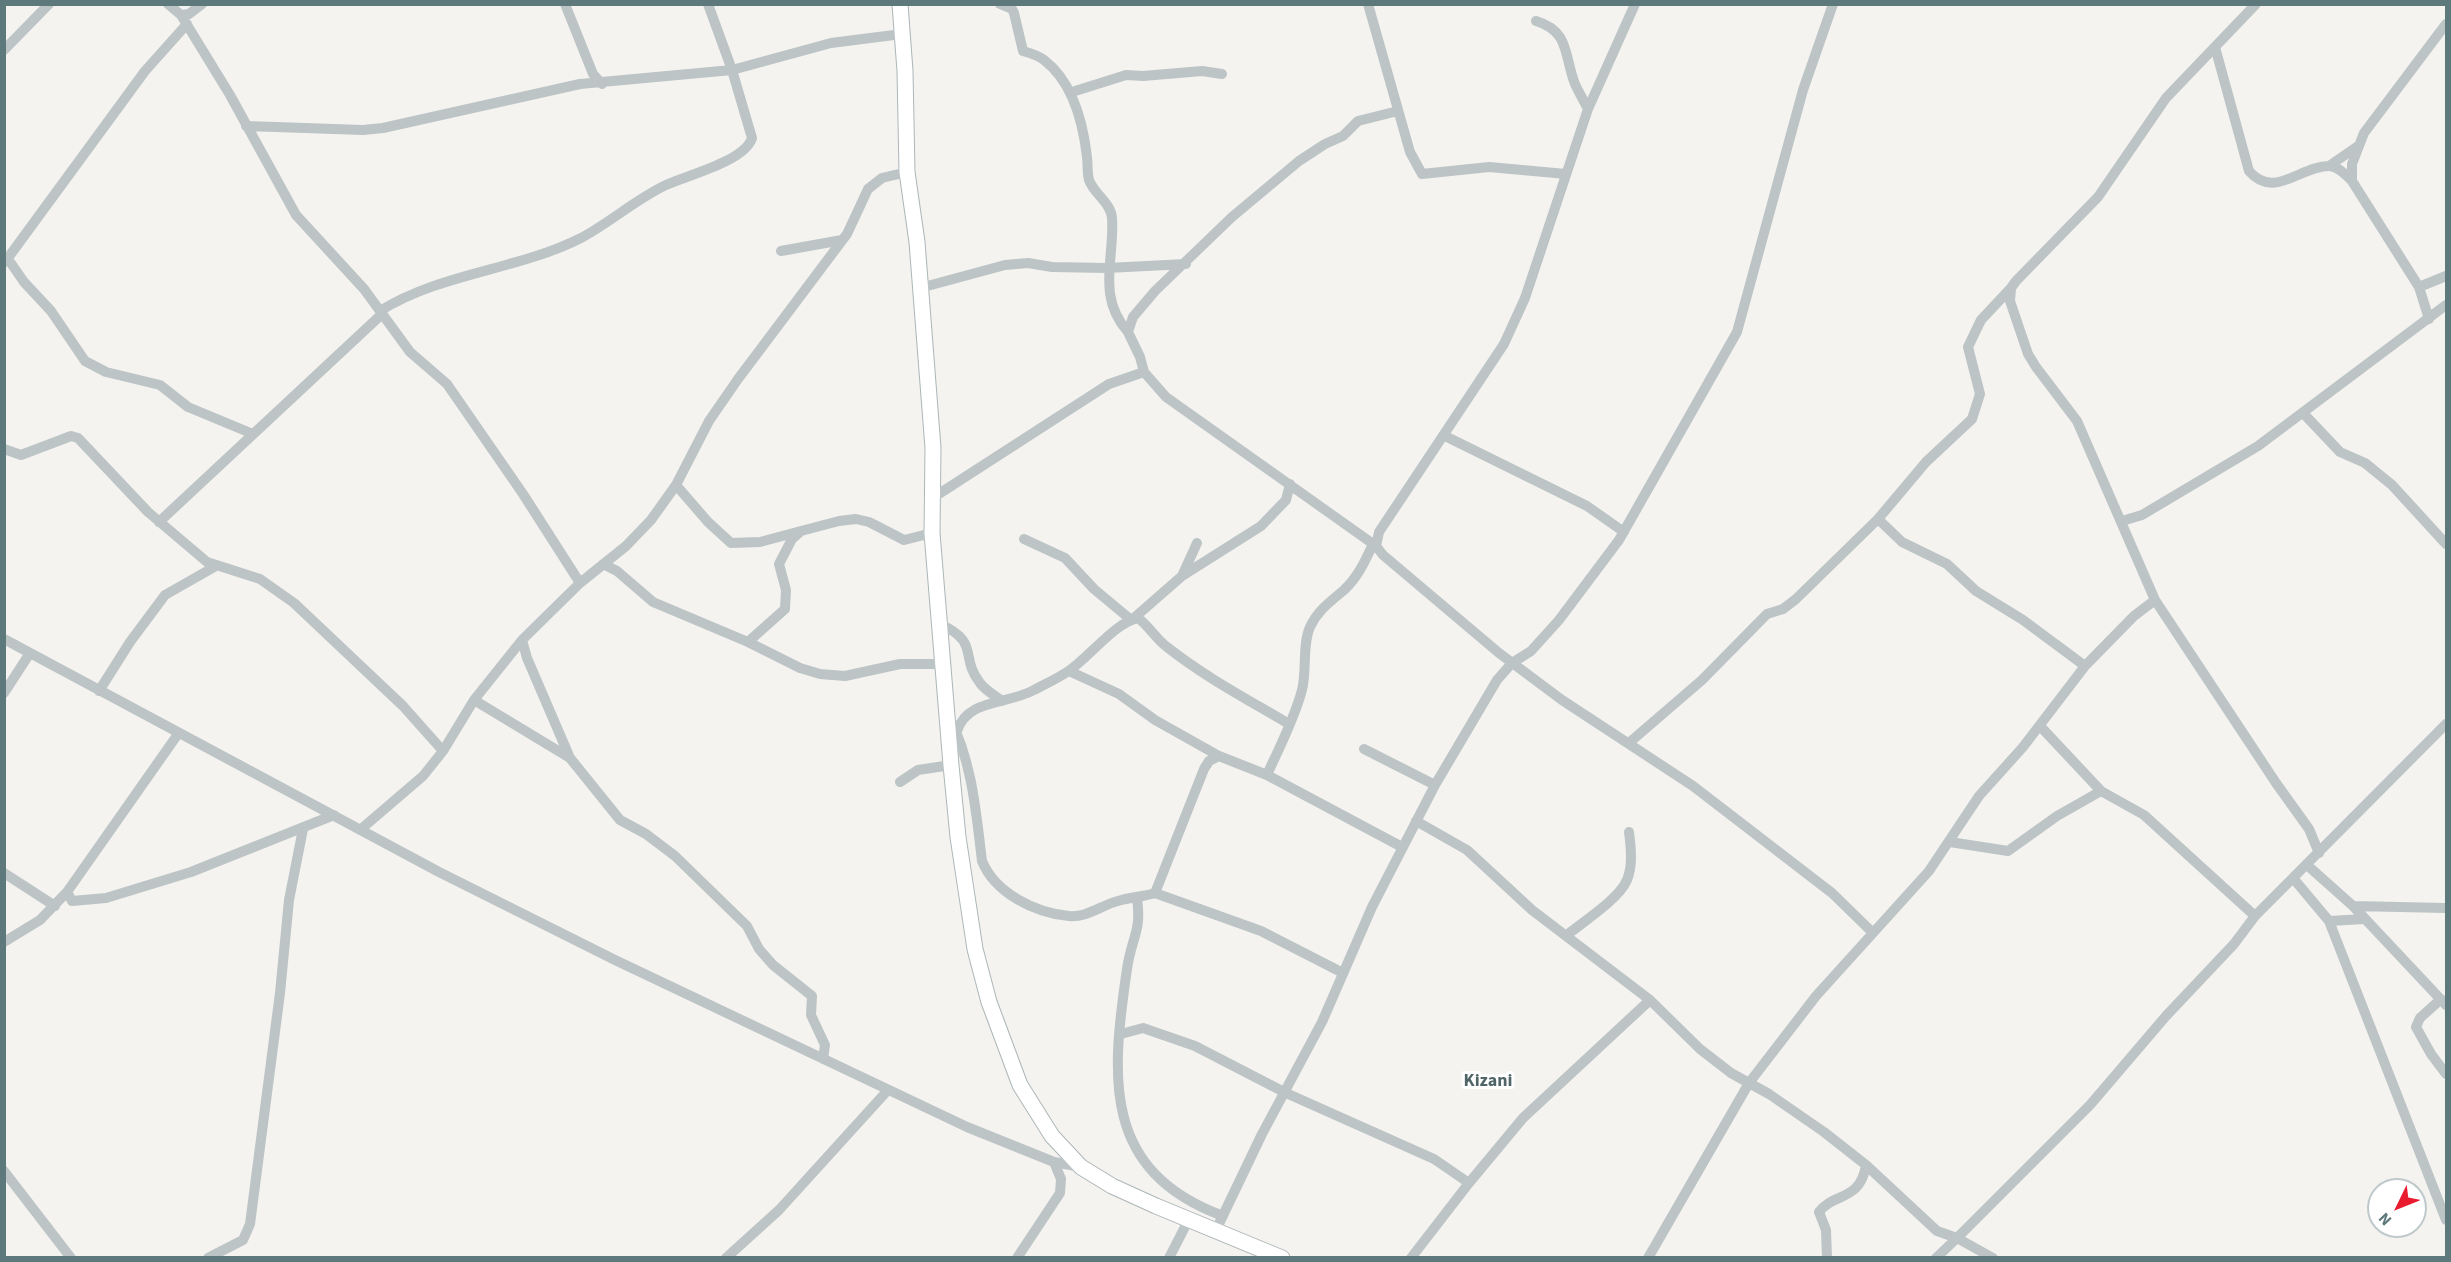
<!DOCTYPE html>
<html>
<head>
<meta charset="utf-8">
<style>
	body { margin:0 }
	#map { position:relative; width:2451px; height:1262px; overflow:hidden; background:#f5f3f0; font-family:"Source Sans 3",sans-serif }
	canvas { display:block }
	.frame { position:absolute; inset:0; border:6px solid #5e797c; pointer-events:none }
	.north { position:absolute; left:2367px; top:1178px; width:60px; height:60px; box-sizing:border-box; background:#fff; border:2px solid #bfc9cb; border-radius:50%; rotate:227deg; font-size:16px; font-weight:700; line-height:24px; text-align:center; color:#5e797c }
	.north::after { content:''; display:block; margin:auto; width:21px; height:27px; background:#e81c2e; clip-path:polygon(50% 0,100% 100%,50% 72%,0 100%) }
</style>
</head>
<body>
<div id="map">
<canvas width="2451" height="1262"></canvas>
<div class="frame"></div>
<div class="north">N</div>
</div>
<script>
const c = document.querySelector('canvas').getContext('2d');
c.lineJoin = 'round';
function strokePath(path, color, width, dash) { c.strokeStyle = color; c.lineWidth = width; c.lineCap = dash ? 'butt' : 'round'; c.setLineDash(dash || []); c.stroke(path); }
function drawText(font, color, halo, rows, align = 'center') {
  c.font = font + ' "Source Sans 3",sans-serif'; c.lineWidth = 6; c.setLineDash([]); c.textBaseline = 'middle'; c.strokeStyle = halo; c.fillStyle = color; for (const [text, x, y, turn = 0] of rows) {
    c.save(); c.translate(x, y); c.rotate((+turn || 0) * Math.PI / 180); c.textAlign = isNaN(turn) ? turn : align; if (halo) c.strokeText(text, 0, 0); c.fillText(text, 0, 0); c.restore();
  }
}
const minor = new Path2D(`
	M168,4l13,11 8,-1 13,-10
	M565,4l28,70 9,10
	M1000,4l12,5 2,4 9,38c7,2 16,5 21,9 29,22 39,62 43,97 1,8 0,16 2,23 5,14 22,23 23,38 3,40 -16,78 16,114
	M1368,4l42,148 12,22 67,-7 77,7
	M1635,4l-47,105 -63,189 -21,46 -125,188 -3,14 7,9 116,98 63,47 131,86 139,107 40,39
	M2256,4l-90,94 -68,99 -82,84 -5,7 -1,13 18,53 8,13 41,54 78,179 121,183 33,46 10,24
	M181,15l49,80 66,120 68,74 46,63 37,32 76,110 57,89
	M1536,21c34,10 28,35 39,63 4,9 9,17 13,25
	M2215,47l34,124c25,29 51,-5 80,-5 9,0 17,9 23,15l67,106 10,32
	M4,50l45,-46
	M1072,92l54,-17 17,1 59,-5 20,3
	M246,126l117,4 20,-2 197,-44 152,-14 99,-27 71,-9
	M2329,166l29,-20
	M2352,181v-17l12,-31 82,-109
	M781,251l61,-11
	M8,259l16,23 27,29 34,50 21,11 54,13 28,22 65,27
	M5,262l140,-191 42,-47
	M2419,287l27,-11
	M920,288l85,-23 23,-2 24,4 55,1 79,-4
	M380,311c60,-38 138,-41 201,-73 30,-16 55,-39 85,-53 22,-10 79,-24 86,-47l-20,-68 -24,-66
	M2303,413l37,39 25,11 27,22 54,59
	M1445,436l142,70 37,26
	M4,449l17,6 50,-19 7,2 70,74 59,50 53,17 34,24 109,103 40,45
	M676,485l32,37 23,21 29,-1 41,-11
	M931,499l178,-115 35,-12
	M1878,519l24,23 45,22 29,27 47,29 62,46
	M2122,521l20,-6 116,-69 188,-141
	M159,522l223,-208
	M1024,539l41,19 29,31 36,30
	M1376,546l-210,-149 -22,-25 -4,-15 -12,-25 5,-15 22,-26 77,-74 67,-56 26,-17 18,-8 15,-15 40,-10
	M603,564l14,7 36,31 95,40 52,26 20,6 25,2 55,-12h44
	M1182,576l79,-50 25,-26 4,-16
	M1134,618l48,-42 15,-33
	M940,624c41,19 19,32 40,59 5,7 14,12 22,18
	M4,639l435,233 176,88 352,167 87,35 27,5
	M522,640l5,18 43,100
	M748,642l37,-33 1,-19 -7,-26 13,-25 9,-8 38,-10 17,-2 13,3 35,18 28,-7
	M1069,671l50,23 36,26 64,36 48,19 135,72
	M99,691l31,-49 35,-47 51,-29
	M4,693l26,-40
	M474,700l96,58 50,62 26,14 29,22 72,70 12,23 14,16 39,31 -1,19 14,30 -2,14
	M949,717c23,43 27,95 33,144 13,32 53,52 87,55 17,2 33,-11 49,-15 12,-4 25,-4 37,-8l49,-124 5,-8 10,-5
	M2040,726l61,65 43,24 111,101
	M957,731c11,-33 50,-26 77,-41 11,-6 25,-12 36,-20 20,-14 46,-48 68,-52 11,8 18,21 29,29 38,30 80,52 122,77
	M1630,742l72,-62 65,-66 16,-5 13,-10 82,-80 48,-57 46,-43 8,-25 -12,-47 13,-27 30,-32
	M1364,749l71,36
	M1267,775c12,-27 27,-55 35,-85 5,-19 0,-45 8,-63 8,-17 20,-25 34,-37 14,-13 21,-29 29,-46
	M900,782l18,-12 33,-5
	M1416,821l51,29 65,60 118,90 50,49 31,24 38,21 55,38 42,33c-6,37 -32,27 -47,47l7,18 1,28
	M360,830l63,-54 20,-25 31,-51 48,-60 58,-57 46,-37 25,-26 25,-35 33,-64 29,-42 109,-145 21,-45 14,-11 25,-6
	M1950,842l58,9 49,-35 44,-25
	M2307,865l46,41 93,99
	M4,873l51,33
	M2293,878l36,43 117,299
	M67,892l5,9 34,-3 85,-26 143,-57
	M1155,893l106,38 82,42
	M1137,899c5,32 -6,40 -10,70 -16,109 -25,202 96,247
	M2353,906l93,2
	M2329,921l35,-2
	M1567,935c16,-13 52,-36 60,-55 6,-15 4,-32 2,-48
	M4,942l36,-22 27,-28 111,-158
	M2441,999l-21,19 -4,9 15,27 15,20
	M1121,1034l22,-6 52,18 91,47 148,66 35,24
	M1866,1165l71,66 20,7 133,-133 76,-89 68,-72 21,-28 191,-192
	M4,1171l67,87
	M1216,1230l46,-96 60,-112 50,-115 63,-122 62,-105 15,-17 19,-12 28,-31 60,-80 118,-208 66,-242 30,-86
	M208,1258l35,-18 7,-16 30,-231 9,-93 14,-71
	M726,1258l53,-48 109,-120
	M1017,1258l43,-65 1,-14 -7,-17
	M1169,1258l20,-39
	M1411,1258l58,-75 54,-65 127,-118
	M1648,1258l101,-175 67,-87 113,-125 50,-75 44,-49 62,-81 49,-50 21,-16
	M1936,1258l21,-20 36,20`);
const secondary = new Path2D(`
	M900,4l5,67 2,101 10,70 16,206 -1,85 19,232 7,72 17,112 14,53 31,83 32,51 29,31 31,19 44,20 126,52`);
const quarterNames = [
	["Kizani",1488,1082]
];
strokePath(secondary, '#acb6b8', 17);
strokePath(minor, '#bcc4c5', 10);
strokePath(secondary, '#fff', 15);
drawText('bold 18px', '#506567', '#fff', quarterNames);
</script>
</body>
</html>
